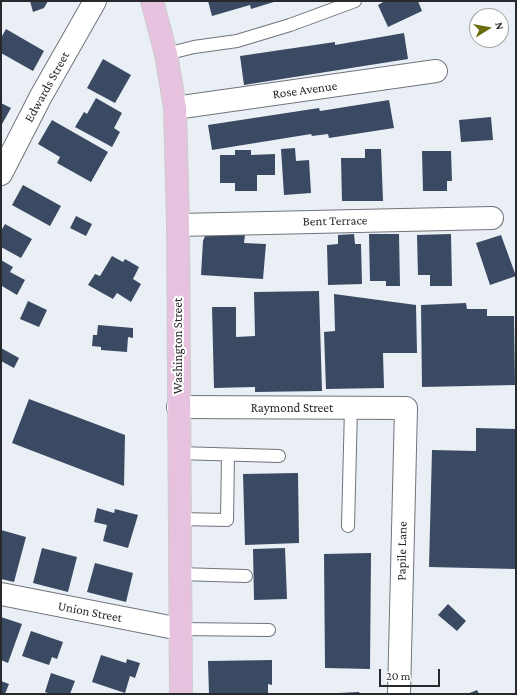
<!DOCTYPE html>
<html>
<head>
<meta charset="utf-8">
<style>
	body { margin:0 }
	#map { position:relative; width:517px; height:695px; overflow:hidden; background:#eaeff6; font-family:"Crimson Pro",serif }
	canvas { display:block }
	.frame { position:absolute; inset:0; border:2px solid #27292c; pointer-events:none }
	.north { position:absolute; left:469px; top:8px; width:40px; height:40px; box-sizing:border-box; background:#fff; border:1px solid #a9a9ab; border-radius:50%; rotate:79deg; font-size:11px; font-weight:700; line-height:16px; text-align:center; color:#27292c }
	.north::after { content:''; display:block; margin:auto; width:14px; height:18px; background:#6a6b0b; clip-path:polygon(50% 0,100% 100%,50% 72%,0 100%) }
	.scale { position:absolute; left:379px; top:669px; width:61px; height:18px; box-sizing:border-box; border:2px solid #27292c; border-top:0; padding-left:5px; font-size:12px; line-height:14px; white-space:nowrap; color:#27292c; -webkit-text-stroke:3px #fff; paint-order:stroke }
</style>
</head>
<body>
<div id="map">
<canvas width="517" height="695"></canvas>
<div class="frame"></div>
<div class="north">N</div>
<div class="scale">20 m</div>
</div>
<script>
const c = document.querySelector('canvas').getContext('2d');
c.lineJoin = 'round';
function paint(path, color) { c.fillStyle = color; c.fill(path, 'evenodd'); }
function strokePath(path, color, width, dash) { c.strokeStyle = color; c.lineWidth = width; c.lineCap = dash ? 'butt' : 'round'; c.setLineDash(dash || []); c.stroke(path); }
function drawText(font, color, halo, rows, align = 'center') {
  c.font = font + ' "Crimson Pro",serif'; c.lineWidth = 4; c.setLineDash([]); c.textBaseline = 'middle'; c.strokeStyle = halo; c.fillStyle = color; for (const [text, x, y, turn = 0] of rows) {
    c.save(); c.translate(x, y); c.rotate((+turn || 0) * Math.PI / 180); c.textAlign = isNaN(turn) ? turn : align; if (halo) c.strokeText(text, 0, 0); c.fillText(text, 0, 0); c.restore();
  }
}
const building = new Path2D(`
	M30,1h18l-4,7 -11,4z
	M208,1h69l-26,8 -1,-4 -38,11z
	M385,1h33l4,10 -34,16 -10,-22z
	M6,29l38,22 -11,20 -32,-18v-15z
	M404,33l4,26 -164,26 -4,-29 95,-14v3z
	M103,59l28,16 -16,28 -28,-15z
	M96,98l26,15 -8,15 6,4 -8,15 -37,-20 9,-15 3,2z
	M389,100l5,28 -65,10 -1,-4 -16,2 -1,-2 -99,16 -4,-25 111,-17 1,3z
	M1,103l10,5 -10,18z
	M491,117l2,23 -32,2 -2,-22z
	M52,120l56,32 -17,30 -34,-19 3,-6 -22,-13z
	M295,148l1,13 13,-1 2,33 -27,2 -3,-46z
	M365,149h16l2,52h-41l-1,-43h24z
	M235,150h16v5l24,-1v21h-18v16h-22v-8h-15v-28h15z
	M422,151h29l1,30h-5v10h-24z
	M23,185l38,21 -11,20 -38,-21z
	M76,216l16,8 -6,12 -16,-8z
	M5,224l27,15 -11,19 -20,-11v-16z
	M212,232l33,3 -1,8 22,1 -3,35 -62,-4 2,-34 2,-5z
	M354,234l1,10h6l1,40 -34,1 -1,-40 11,-1v-9z
	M369,234h30l1,52h-14v-5h-16z
	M451,234l1,52h-22v-11h-12l-1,-40z
	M501,235l15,41 -26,9 -14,-42z
	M112,256l11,6 2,-3 14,8 -6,12 8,5 -10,18 -14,-9 -4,6 -25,-14 7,-11 5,2z
	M1,260l12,7 -3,5 15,8 -8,15 -15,-9 -1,3z
	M319,291l3,100 -67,1v-5l-41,1 -2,-81h24v30l19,-1 -1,-44z
	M334,294l82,11 1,48h-34l1,35 -58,1 -2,-57 11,-1z
	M28,301l19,9 -8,17 -19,-8z
	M466,303l1,6h20v7h27l1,69 -93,2 -1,-82z
	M98,325l35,3v10l-5,-1 -1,15 -26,-2v-3l-9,-1 1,-11h4z
	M1,348l18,10 -5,10 -13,-7z
	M29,399l96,36 -1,51 -112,-43z
	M476,428l40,1 -1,140 -86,-2 3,-117 44,1z
	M298,473l1,70 -54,2 -2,-71z
	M97,508l17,5 1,-4 23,6 -10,33 -25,-7 4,-16 -13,-3z
	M1,530l25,7 -12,45 -13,-3z
	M42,548l35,9 -9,35 -35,-9z
	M285,548l2,51 -33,1 -1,-51z
	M371,553l-1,116 -45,-1 -1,-114z
	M95,563l38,10 -7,29 -39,-10z
	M448,604l18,17 -9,10 -19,-16z
	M1,617l21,7 -14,39 -7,-3z
	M31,631l32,11 -6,17 -5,-2 -3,8 -27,-9z
	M101,655l25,8 1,-4 13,4 -5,15 -5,-2 -5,17 -33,-11z
	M272,660v25l-4,-1v10h-59l-1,-33z
	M51,673l24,8 -5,13h-19l-6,-2z
	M1,681l8,3 -4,10h-4z
	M477,690l2,4h-12z
	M359,692l1,2h-21v-1z`);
const lane = new Path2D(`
	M166,54l28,-7 43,-6 53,-16 65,-24
	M178,453l101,3
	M179,519l48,1 1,-65
	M348,526l3,-118
	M179,574l67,2
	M180,629l89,1`);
const street = new Path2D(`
	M175,108l261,-37
	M1,174l40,-78 54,-95
	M178,225l314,-7
	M178,407l228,1 -7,286
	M1,594l179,35`);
const primary = new Path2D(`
	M152,1l14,53 9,54 3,117 3,469`);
const streetNames = [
	["Edwards Street",47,87,-61],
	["Rose Avenue",305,90,-8],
	["Bent Terrace",335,221,-1],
	["Washington Street",178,346,-90],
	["Raymond Street",292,408],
	["Papile Lane",402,551,-89],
	["Union Street",90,612,11]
];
paint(building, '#3a4a62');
strokePath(lane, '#70747b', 14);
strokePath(street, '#70747b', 24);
strokePath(primary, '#cbcccc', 24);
strokePath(lane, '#fff', 12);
strokePath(street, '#fff', 22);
strokePath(primary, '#e7c2de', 22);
drawText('13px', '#27292c', '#fff', streetNames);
</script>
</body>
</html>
